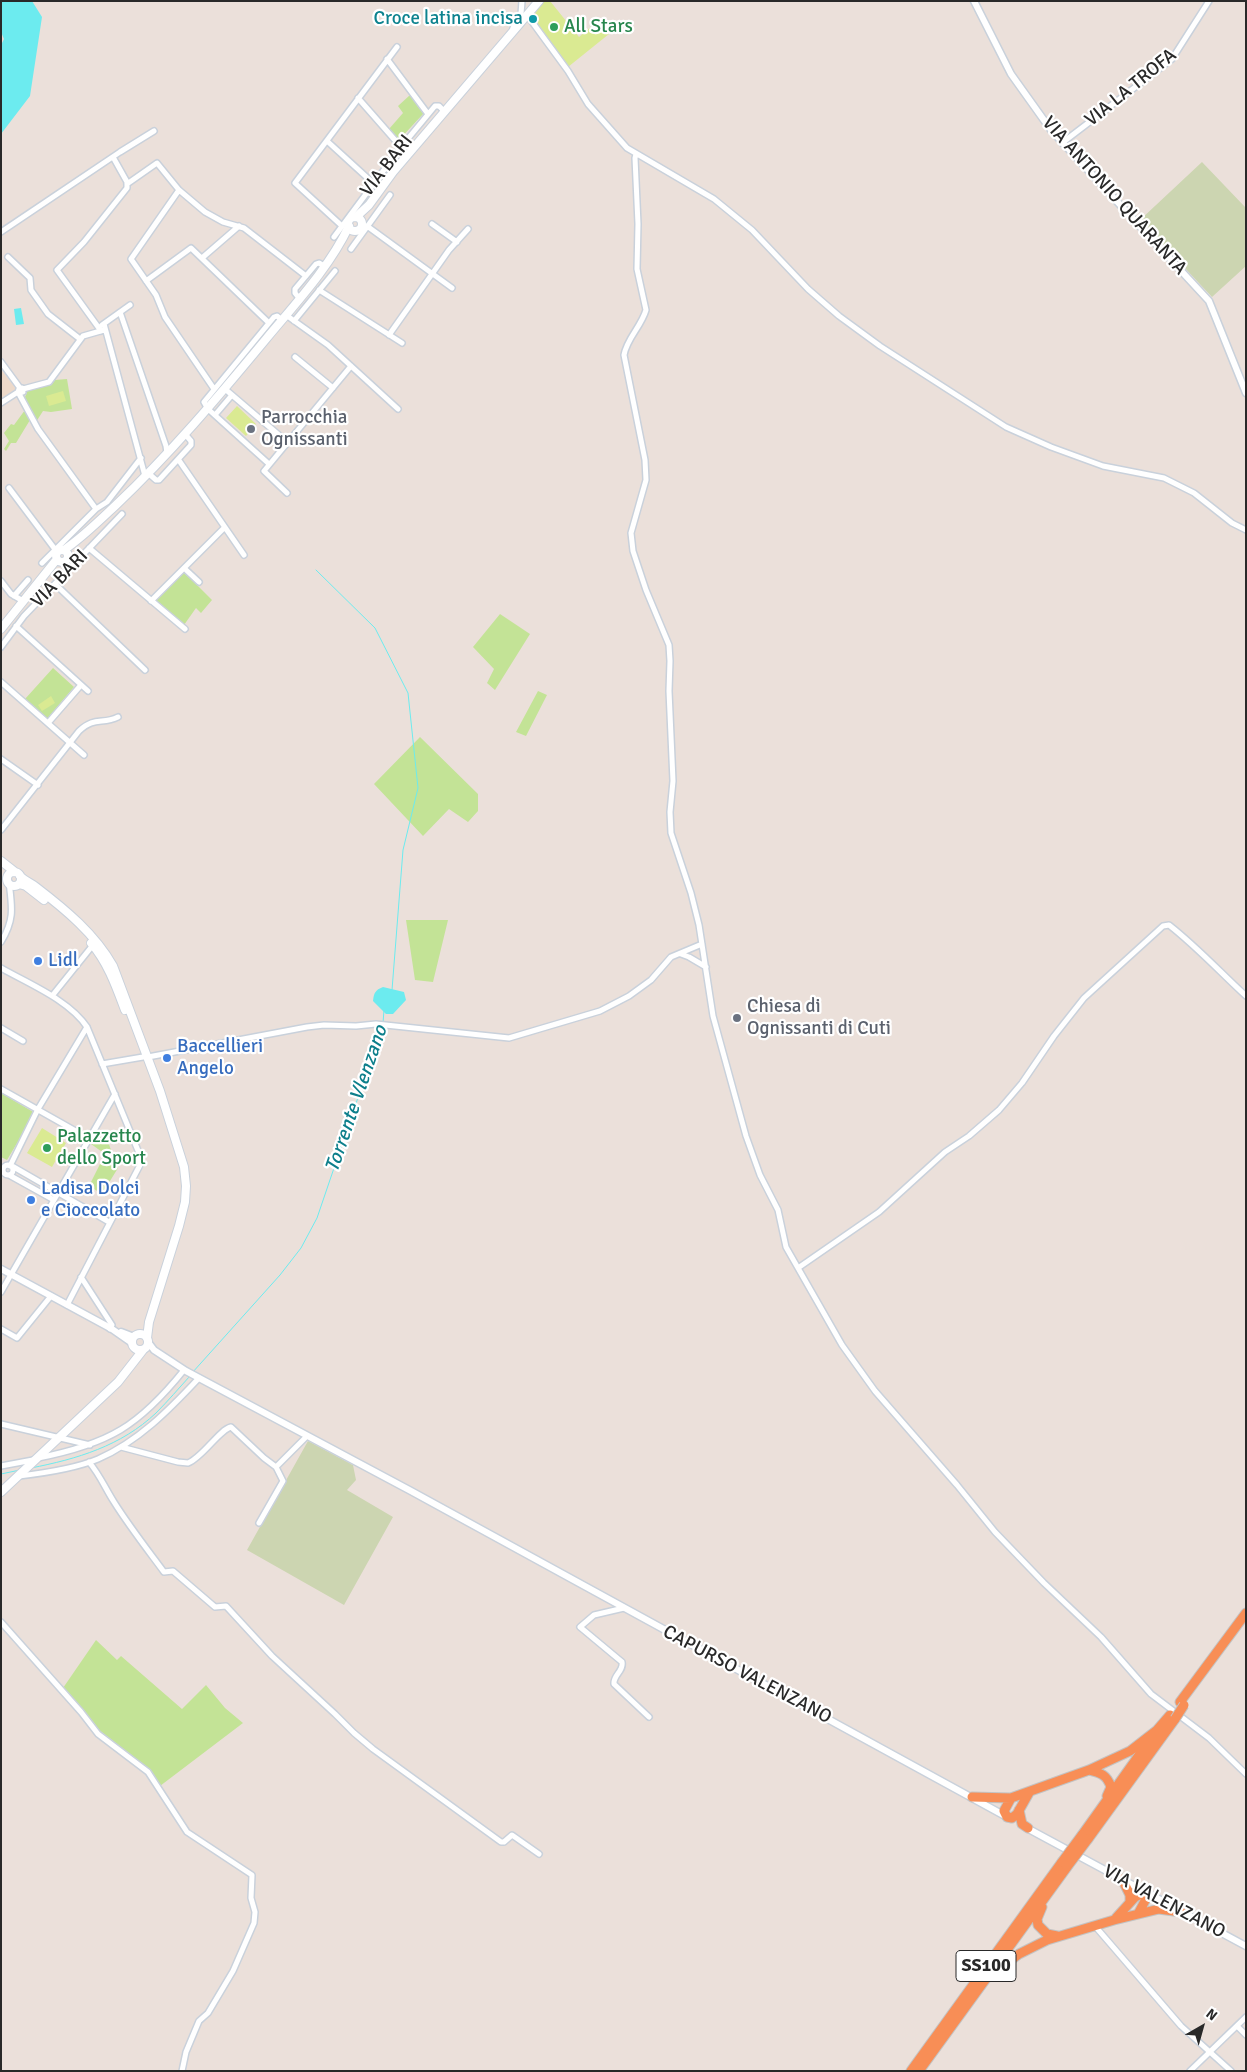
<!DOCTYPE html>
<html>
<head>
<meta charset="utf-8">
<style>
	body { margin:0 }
	#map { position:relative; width:1247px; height:2072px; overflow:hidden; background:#ebe0da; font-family:Signika,sans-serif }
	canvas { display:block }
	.frame { position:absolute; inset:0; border:2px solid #292929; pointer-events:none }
	.north { position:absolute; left:1177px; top:2002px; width:50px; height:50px; -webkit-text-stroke:4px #fff; paint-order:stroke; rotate:38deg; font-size:14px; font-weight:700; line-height:20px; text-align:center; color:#292929 }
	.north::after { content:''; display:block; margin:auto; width:18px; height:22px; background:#292929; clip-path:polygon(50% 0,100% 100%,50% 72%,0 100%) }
</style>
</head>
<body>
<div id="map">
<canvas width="1247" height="2072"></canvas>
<div class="frame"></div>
<div class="north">N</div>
</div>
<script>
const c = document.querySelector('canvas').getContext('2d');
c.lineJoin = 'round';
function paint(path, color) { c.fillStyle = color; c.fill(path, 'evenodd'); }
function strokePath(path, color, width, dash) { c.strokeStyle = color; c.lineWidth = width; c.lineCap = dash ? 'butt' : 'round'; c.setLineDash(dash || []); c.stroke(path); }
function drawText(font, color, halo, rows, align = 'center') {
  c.font = font + ' Signika,sans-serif'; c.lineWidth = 4.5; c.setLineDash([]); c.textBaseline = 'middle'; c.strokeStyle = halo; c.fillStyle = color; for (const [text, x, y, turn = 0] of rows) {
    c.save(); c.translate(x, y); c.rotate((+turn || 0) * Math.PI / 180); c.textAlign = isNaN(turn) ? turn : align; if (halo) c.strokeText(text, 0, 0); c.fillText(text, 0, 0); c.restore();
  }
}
const education = new Path2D(`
	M1,369l15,20 -15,11z`);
const green = new Path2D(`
	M410,95l14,18 -25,27 -10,-11 14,-16 -5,-7z
	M67,379l5,30 -21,3 -8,-1 -7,11 -11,-25 3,-7 22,-5 5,-5z
	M25,410l5,10 -14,23h-5l-5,8 -2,-2 5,-8 -5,-8 7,-9 3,1z
	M183,571l29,29 -11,13 -5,-5 -12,17 -29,-25z
	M500,614l30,20 -35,56 -8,-7 7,-14 -21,-22z
	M53,668l21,19 -27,32 -22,-20z
	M538,691l9,4 -21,41 -10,-4z
	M420,737l58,57v17l-10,11 -19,-13 -26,27 -49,-52z
	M406,920h42l-15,62 -18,-2z
	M1,1093l34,20 -28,47 -6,-3z
	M97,1134l11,8 10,26 -16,26 -13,-8 16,-32 -14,-10z
	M96,1640l21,20 4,-4 61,53 24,-24 19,23 18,15 -83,63 -23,-26 -42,-33 -32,-39z`);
const cemetery = new Path2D(`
	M1202,162l44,46v58l-34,31 -72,-77z
	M308,1441l45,24 3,15 -9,10 46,27 -49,88 -97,-55z`);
const pitch = new Path2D(`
	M543,1h7l29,36 20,-17 10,14 -41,33 -38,-49z
	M63,391l3,10 -17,5 -3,-10z
	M237,406l19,18 -10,12 -20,-18z
	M51,696l4,7 -13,8 -4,-6z
	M42,1128l24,15 -14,24 -25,-14z`);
const water = new Path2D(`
	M1,1h31l10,16 -12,79 -29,38v-89l3,-6 -3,-7z
	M21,308l3,16 -8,1 -2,-16z
	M383,987l21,5 2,8 -13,14h-7l-13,-13c1,-8 2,-11 10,-14z`);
const stream = new Path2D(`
	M316,570l59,58 33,65 10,95 -15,62 -11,140
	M383,1023l1,-13
	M192,1373l88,-98 21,-27 16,-30 65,-191
	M31,1468c46,-9 90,-22 125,-55 12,-12 23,-25 34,-37
	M1,1474l19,-4`);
const minor = new Path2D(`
	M527,15l41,56 20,33 39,44 87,51 38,31 56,59 31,27 41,30 126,81 45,20 52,19 61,12 30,15 38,30 14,7
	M513,28l8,-14 1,-13
	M387,59l41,55
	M358,98l43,49
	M327,141l46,42
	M1062,143l110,-84 37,-58
	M636,154l-1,4 3,66 -1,45 9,41c-5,17 -19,28 -22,45l21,105 1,20 -15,53 2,18 13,39 23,55 1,16 -1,30 4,90 -3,31 1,21 20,60 8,32 14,91 33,120 14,39 18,35 8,37 56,98 33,46 82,94 38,47 49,51 57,54 50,57 58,44 37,36
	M127,184l30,-21 22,27 26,22 18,10 21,6 62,48
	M179,190l-48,69 25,36 9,22 49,72
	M432,224l25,18
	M342,226l-47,-43 102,-136
	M367,226l85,62
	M1,232l119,-80 34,-21
	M334,237l67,-90 34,-41h4l6,6
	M351,249l39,-54
	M8,257l22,21 1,12 17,24 32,25
	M202,258l37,-32
	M146,281l45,-33 78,75
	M319,290l83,53
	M299,298l-4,-5v-4l21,-25 3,-1 5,3
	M120,312l46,134 1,7
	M286,315l42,30 70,64
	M294,321l41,-50
	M104,324l41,152
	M102,325l28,-20
	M101,331l-44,-61 27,-28 43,-54v-6l-14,-25
	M389,335l60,-85 19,-21
	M295,357l38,31
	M1,362l19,26
	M23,389l26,-7 34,-46 21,-6
	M225,389l62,53
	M20,393l3,-1 -1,-4 -3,1 -1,3 20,37 58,80
	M1,403l17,-11
	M215,415l17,-20
	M178,459l66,96
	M269,464l-61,-55 -4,-7 70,-85 3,-1 5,4
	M148,473l8,7h3l32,-35v-4l-6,-7
	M9,488l48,64
	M287,493l-23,-22 87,-105
	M89,548l96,81
	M42,563l54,-54 11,-7 34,-44
	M184,568l15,14
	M1,581l10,13 12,7
	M55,584l90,86
	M14,596l14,-16
	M151,601l73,-73
	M16,626l72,65
	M1,647l23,-31 98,-102
	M1,682l83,73
	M48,723l33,-38
	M1,759l37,26
	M1,830l78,-99c16,-15 23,-6 39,-14
	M1,942c14,-23 11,-35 8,-60
	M681,954l8,3 17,10
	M1,968c28,16 68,32 86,59l52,126 1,12 -73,140
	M52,996l41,-51
	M1,1028l22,13
	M148,1057l159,-30 17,-2 32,1 20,-2 133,14 91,-27 29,-15 22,-16 20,-23 31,-13
	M102,1064l41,-7
	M1,1089l87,49
	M3 1170a5 5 0 1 1 10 0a5 5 0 1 1-10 0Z
	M10,1166l28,-57 49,-82
	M12,1166l97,56
	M9,1175l45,25
	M798,1268l81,-56 66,-60 24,-16 30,-26 23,-27 32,-47 30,-38 79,-72 6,-1c27,21 51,47 77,71
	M81,1277l31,48 -2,4
	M1,1292l114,-198
	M1,1329l16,9 34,-42
	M1,1424l89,21
	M121,1447l57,15 10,1c15,-6 31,-33 43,-36l33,31 12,9 31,-31
	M38,1458c71,-14 101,-32 146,-88
	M89,1462c11,13 16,26 25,40 15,24 33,47 50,70l9,-1 42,36 11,-1 46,50 63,58 19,19 19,16 128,93h3l8,-7 27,19
	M1,1466l32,-6
	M19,1476c26,-3 55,-7 79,-17 41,-18 71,-49 101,-81
	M259,1523l24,-42 -7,-14
	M624,1608l-30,7 -14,12 42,35c2,9 -9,13 -8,22l35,33
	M1,1622l80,90 17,22 50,38 39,60 65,43 -1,23 4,14 -1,11 -21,48 -25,42 -9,8 -13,31 -4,19
	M1095,1926l86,100 50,45
	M1237,2026l9,9
	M1190,2071l56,-54`);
const tertiary = new Path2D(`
	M974,1l37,73 40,56 158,171 37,92
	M1,1269l111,60 20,14
	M121,1332l13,5
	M148,1342l6,8 32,21 225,120 596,326
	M1025,1827l221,119`);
const secondary = new Path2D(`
	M356,217l13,-12 24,-33 146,-171
	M348 224a7 7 0 1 1 14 0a7 7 0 1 1-14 0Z
	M56 556a6 6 0 1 1 12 0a6 6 0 1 1-12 0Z
	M64,550c19,-13 35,-29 52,-45 54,-51 102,-108 150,-166 29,-35 63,-71 83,-113
	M1,629l56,-70
	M1,861l14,11
	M7 879a7 7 0 1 1 14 0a7 7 0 1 1-14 0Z
	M20,876c5,5 11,7 16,11 30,23 59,47 77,79l47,125 24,76 2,19 -1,16 -6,24 -30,96 -2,16
	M19,884l7,2 18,14
	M91,943c17,20 25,43 34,67
	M132 1342a8 8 0 1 1 16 0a8 8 0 1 1-16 0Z
	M1,1492l117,-110 25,-32`);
const trunk = new Path2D(`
	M1180,1702l66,-89
	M1089,1770c12,3 18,5 22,17l-4,9
	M972,1797l39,1 78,-28 41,-19 27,-21
	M1011,1798l-7,13 3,6 5,1 5,-4 13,-23
	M1019,1810l3,14 6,4
	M1082,1835l75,-105 13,-15
	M1088,1839l87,-120
	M1122,1879l8,16v7
	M1042,1907l-5,12 1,6 9,9 10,2
	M1116,1918l19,-21 10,-5 1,7 -8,15
	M993,1974l26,-20 28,-14 67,-20 45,-11 22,3
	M911,2071l151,-209
	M919,2071l148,-204`);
const trunkBridge = new Path2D(`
	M1175,1719l9,-14
	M1062,1862l20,-27
	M1067,1867l21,-28`);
const markers = [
	[533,19,5,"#0f9aa8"],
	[554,27,5,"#2e9e5b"],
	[251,429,5,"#6b7280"],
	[38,961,5,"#3f7fe0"],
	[737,1018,5,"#6b7280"],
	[167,1058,5,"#3f7fe0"],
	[47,1148,5,"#2e9e5b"],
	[31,1200,5,"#3f7fe0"]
];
const shields = [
	[986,1966,60]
];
const shieldNames = [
	["SS100",986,1966]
];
const cultureNames = [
	["Croce latina incisa",523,19]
];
const leisureNames = [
	["All Stars",564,27],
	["Palazzetto",57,1137],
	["dello Sport",57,1159]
];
const streetNames = [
	["VIA LA TROFA",1131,88,-39],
	["VIA BARI",387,166,-52],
	["VIA ANTONIO QUARANTA",1114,196,48],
	["VIA BARI",60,579,-46],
	["CAPURSO VALENZANO",747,1675,28],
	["VIA VALENZANO",1164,1902,28]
];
const worshipNames = [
	["Parrocchia",261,418],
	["Ognissanti",261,440],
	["Chiesa di",747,1007],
	["Ognissanti di Cuti",747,1029]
];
const shopNames = [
	["Lidl",48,961],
	["Baccellieri",177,1047],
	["Angelo",177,1069],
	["Ladisa Dolci",41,1189],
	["e Cioccolato",41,1211]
];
const waterNames = [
	["Torrente Vlenzano",357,1099,-71]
];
paint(education, '#edd9c9');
paint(green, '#c3e396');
paint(cemetery, '#ccd5b1');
paint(pitch, '#daea92');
paint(water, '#6cebef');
strokePath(stream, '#6cebef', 1);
strokePath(minor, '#c9d1db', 8);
strokePath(tertiary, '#c9d1db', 9);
strokePath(secondary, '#c9d1db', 10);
strokePath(trunk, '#c3c3c3', 11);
strokePath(minor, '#fff', 5);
strokePath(tertiary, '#fff', 6);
strokePath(secondary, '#fff', 8);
strokePath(trunk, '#f88e56', 9);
strokePath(trunkBridge, '#c3c3c3', 11, []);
strokePath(trunkBridge, '#f88e56', 9);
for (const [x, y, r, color] of markers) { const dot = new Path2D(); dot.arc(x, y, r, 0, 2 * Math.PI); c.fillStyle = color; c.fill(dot); strokePath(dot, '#fff', 2); }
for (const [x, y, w] of shields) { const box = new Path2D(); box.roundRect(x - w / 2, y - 15.5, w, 31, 4); c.fillStyle = '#fff'; c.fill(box); strokePath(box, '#292929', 1); }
drawText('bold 18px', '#292929', null, shieldNames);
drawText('19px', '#0d838f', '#fff', cultureNames, 'right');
drawText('19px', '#27864d', '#fff', leisureNames, 'left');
drawText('19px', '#292929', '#fff', streetNames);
drawText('19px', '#5b616d', '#fff', worshipNames, 'left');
drawText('19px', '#366cbe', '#fff', shopNames, 'left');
drawText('italic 20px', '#0d7f8b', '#fff', waterNames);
</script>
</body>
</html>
